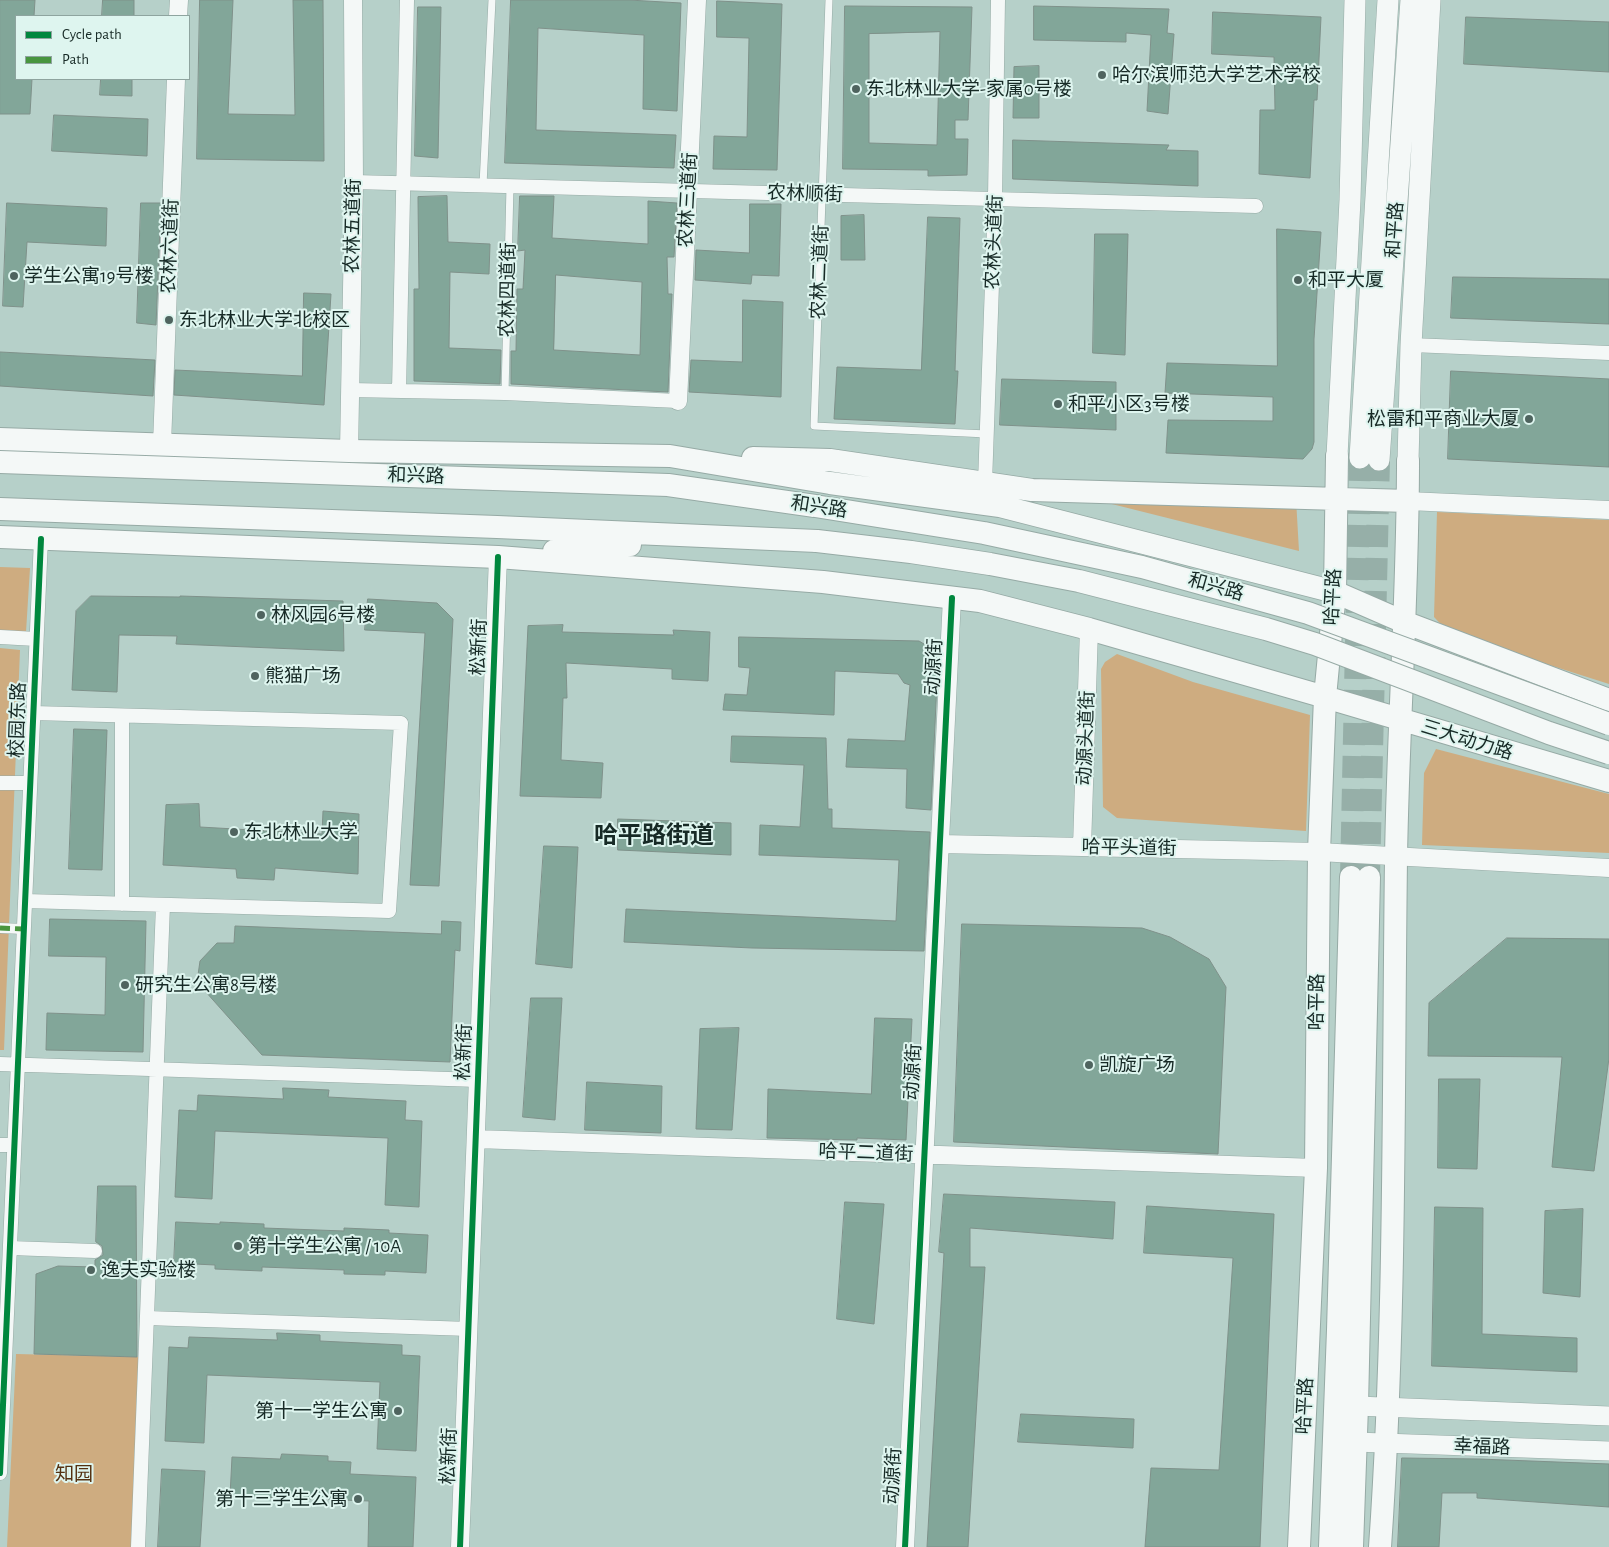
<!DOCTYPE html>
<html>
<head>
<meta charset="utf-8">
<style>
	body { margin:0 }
	#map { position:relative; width:1609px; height:1547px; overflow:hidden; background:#b6d0c9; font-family:"Alegreya Sans",sans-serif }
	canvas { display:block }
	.legend { position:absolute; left:15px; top:15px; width:175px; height:65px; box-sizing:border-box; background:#def5ef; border:1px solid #8ea49f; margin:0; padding:6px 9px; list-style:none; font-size:15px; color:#172a26 }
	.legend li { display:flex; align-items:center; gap:10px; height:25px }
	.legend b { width:25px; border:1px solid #8ea49f }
</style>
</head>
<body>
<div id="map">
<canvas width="1609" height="1547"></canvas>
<ul class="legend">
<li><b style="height:6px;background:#00873e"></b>Cycle path</li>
<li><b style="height:6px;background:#48953f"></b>Path</li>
</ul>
</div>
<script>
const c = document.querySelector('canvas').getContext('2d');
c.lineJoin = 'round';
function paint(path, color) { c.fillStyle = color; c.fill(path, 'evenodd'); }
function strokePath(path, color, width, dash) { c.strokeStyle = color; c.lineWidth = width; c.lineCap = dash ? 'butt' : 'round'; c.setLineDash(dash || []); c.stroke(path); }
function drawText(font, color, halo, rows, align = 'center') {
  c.font = font + ' "Alegreya Sans","Noto Sans SC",sans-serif'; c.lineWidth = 4; c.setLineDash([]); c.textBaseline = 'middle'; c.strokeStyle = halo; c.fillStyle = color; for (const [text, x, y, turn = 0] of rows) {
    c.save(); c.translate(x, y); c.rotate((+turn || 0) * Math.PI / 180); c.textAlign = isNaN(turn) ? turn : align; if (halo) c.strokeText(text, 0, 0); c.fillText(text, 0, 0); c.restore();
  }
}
const green = new Path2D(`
	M1064,492l232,7 3,52z
	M1437,512l172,8v164l-160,-51 -15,-16z
	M0,567l30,1 -4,64 -26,-1z
	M0,648l20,2 -16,400h-4z
	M1117,654l76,28 117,33 -4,116 -189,-13 -14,-11 -2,-138 4,-7z
	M1436,749l173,45v59l-187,-8 2,-72z
	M16,1354l126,3 -8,190h-127z`);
const building = new Path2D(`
	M0,0h35l-1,16h-18v63h16l-2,35h-30z
	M103,0h31v16h-32z
	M200,0h33l-5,114 67,1 -2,-115h30l1,161 -127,-2z
	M511,0h118l52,3 -4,108 -34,-2 1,-74 -106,-7 -2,102 140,5 -2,33 -169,-5z
	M717,1l65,3 -5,166 -64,-1 1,-33 33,1 2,-99 -32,-1z
	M845,6l127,1 -4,113h-13v19h13l-1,36 -39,1v-6l-85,-1zM940,32l-3,113 -68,-2v-109z
	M1034,6l135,3 -2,24 7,1 -6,80 -21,-3 4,-76 -25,-2v9l-92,-2z
	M418,7h23l-3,151 -23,-2z
	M1213,12l108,5 -4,83h-3l-4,78 -51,-4 1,-64h15l-1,-53 -62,-3z
	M1466,17l143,5v50l-145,-8z
	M1039,66v52h-26l1,-51z
	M101,79h31v17l-32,-1z
	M54,115l94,4 -1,37 -95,-5z
	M1013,140l156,5 -3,5 32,1v35l-185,-7z
	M447,196l1,46 42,2 -1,30 -39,-2 -1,76 52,2 -1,34 -86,-3v-92h5l-1,-92z
	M520,196h34l-2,42 96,6v-43l29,2 -3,54h-7l1,37h4l-4,98 -157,-8v-33h5l1,-62h6l2,-39 -7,1zM556,275l86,7 -2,73 -86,-5z
	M7,203l100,5 -1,38 -79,-4 -4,65 -20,-1z
	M141,203h20l-5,122 -19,-2z
	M750,204h31l-2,72 -27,-1 -1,9 -56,-4 1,-30 53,3z
	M864,215l1,45h-24v-44z
	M928,217l32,1 -5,153h3l-3,53 -121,-5 3,-52 84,3z
	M1277,229l44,3 -7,107v103l-2,7 -9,10 -137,-6 2,-33 105,1v-24l-108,-4 2,-30 110,3z
	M1095,234h33l-3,121 -32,-2z
	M1453,277l156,2v45l-158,-6z
	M304,293l27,1 -7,111 -150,-10 1,-25 127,6z
	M743,300l40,2 -2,95 -92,-5 2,-32 51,2z
	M0,352l155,8 -2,36 -153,-10z
	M1451,371l158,8v88l-161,-8z
	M1002,379l114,3v48l-116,-5z
	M91,596l89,1v-1l163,5 1,50 -168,-7 1,-8 -58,-1 -2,57 -45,-2 4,-79z
	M368,599l69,4 16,16 -14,267 -29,-1 15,-252 -60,-3z
	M563,625l-1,7 112,3 -1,-5 37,2 -2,49 -36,-2v-10l-106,-6 1,35h-4l-2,62 42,3 -2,35 -81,-2 8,-170z
	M739,637l180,4 10,6 9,13 -7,150 -25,-2 1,-39 -61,-2 2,-28 57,2 5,-56 -6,-2 -6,-9 -63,-3 -1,44 -111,-5 2,-16 22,1 3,-27 -11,-1z
	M74,729l33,1 -5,140 -33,-1z
	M732,736l94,2 2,71h4v19l98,4 -6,119 -172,-3 -128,-6 2,-33 270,12 3,-61 -140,-5 1,-30 40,2 4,-62 -73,-3z
	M199,804l1,23 122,7 1,-23 36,3 -1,60 -83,-6 -1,12 -37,-2 -1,-9 -73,-4 3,-60z
	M618,819l113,4v32l-113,-5z
	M544,846l34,1 -6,121 -36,-4z
	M50,919l96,2 -3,131 -97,-2 1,-37 58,2 1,-58 -57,-1z
	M442,921l19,1 -1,29 -5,-1 -5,112 -188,-7 -65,-73 3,-21 17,-18h17l1,-17 206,8z
	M962,924l180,4 28,9 39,22 17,28 -8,167 -264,-12z
	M1507,938l102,1v119l-15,113 -42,-4 10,-110 -134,-1 1,-53z
	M531,998h31l-7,122 -32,-3z
	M875,1018l37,1 -6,121 -49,-2v2l-90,-2 1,-49 103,5z
	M739,1028l-7,102 -36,-1 4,-100z
	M1439,1079h41l-3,90 -39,-1z
	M587,1082l75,4 -1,47 -76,-3z
	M283,1088l46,2 -1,7 78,4 -1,19 17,1 -3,86 -34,-2 3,-67 -173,-7 -3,68 -37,-2 4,-87 18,1 1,-16 85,4z
	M98,1186h38l1,171 -103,-3 2,-80 22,-8 37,1v-7l8,-5 -1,-9 -6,-4z
	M944,1194l171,8 -2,37 -143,-11v39h15l-17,280h-41l17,-294 -5,-1z
	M845,1202l39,2 -10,120 -37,-5z
	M1147,1206l127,8 -14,333h-115l6,-79 68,2 14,-212 -89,-5z
	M1435,1207l48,1 -1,126 95,4v34l-145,-6z
	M1583,1209l-3,88 -37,-4 2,-82z
	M176,1222l44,2v-2l44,2v4l80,3v-3l45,2v3l39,2 -2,38 -41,-2v4l-41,-1v-4l-82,-3v4l-47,-2v-4l-41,-2z
	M277,1333l43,2v6l82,4v10l18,1 -4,95 -39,-2 3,-67 -173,-7 -3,68 -39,-2 4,-94 19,1 1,-11 88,3z
	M1021,1414l113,5 -1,29 -115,-6z
	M282,1454l46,2v5l23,1 -1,12 66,3 -3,70h-45l1,-46 -139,-5 2,-39 48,2z
	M1402,1458l77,1 130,5v43l-132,-9v-5h-35l-3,54h-41z
	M162,1469l43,2 -5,76h-42z`);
const trunkTunnel = new Path2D(`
	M1351,877l9,-419
	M1369,877l10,-417`);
const service = new Path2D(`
	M829,0l-15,426 173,8
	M483,185l9,-185
	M505,393l5,-207`);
const pedestrian = new Path2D(`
	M0,928l24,1`);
const minor = new Path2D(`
	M354,182l902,24
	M1411,345l198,8
	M350,390l155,3 173,8
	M399,391l8,-391
	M985,483l10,-284 3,-199
	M0,637l36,2
	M0,783h30
	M25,901l364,10 12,-188 -368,-10
	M122,904v-188
	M0,1064l478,16
	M0,1145h14
	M10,1248l85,3
	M147,1318l322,11
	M0,1473l41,-934
	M138,1547l25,-642`);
const tertiary = new Path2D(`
	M178,16l1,-16
	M678,401l19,-401
	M162,444l14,-365
	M349,451l5,-269 -1,-182
	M1408,501l201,9
	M940,844l379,8 290,16
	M1082,847l7,-218
	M476,1139l840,29
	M460,1547l38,-990
	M905,1547l47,-949`);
const secondary = new Path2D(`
	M1357,1406l252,10
	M1355,1442l254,9`);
const primary = new Path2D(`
	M1337,456l13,-256 5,-200
	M1360,458l28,-458
	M1379,460l32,-460
	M1408,461l3,-116 19,-345`);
const trunk = new Path2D(`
	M0,439l349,12 321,5 160,27 170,23 335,86 69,30 205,78
	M753,458l77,2 202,30 376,11
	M0,462l668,23 147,21
	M0,509l497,18 320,14
	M0,537l498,20 325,25 157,19 109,28 236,68 284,84
	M554,551l76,-6
	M1299,1547l17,-379 3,-316 6,-155 10,-105 2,-136
	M1330,1547l8,-217 13,-453
	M1352,1547l5,-141 12,-529
	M1380,1547c16,-229 13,-459 16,-688 2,-132 12,-265 12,-398`);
const trunkBridge = new Path2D(`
	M815,506l169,27 158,34 166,46 301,111
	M817,541l94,11 79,12 89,17 187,48 49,15 234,89 60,20`);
const quiet = new Path2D(`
	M0,928l24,1`);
const cycleway = new Path2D(`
	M0,1473l41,-934
	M460,1547l38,-990
	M905,1547l47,-949`);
const markers = [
	[1102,75,5,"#4f645f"],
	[856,89,5,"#4f645f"],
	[14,276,5,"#4f645f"],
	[1298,280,5,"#4f645f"],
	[169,320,5,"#4f645f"],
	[1058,404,5,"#4f645f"],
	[1529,419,5,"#4f645f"],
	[261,615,5,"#4f645f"],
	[255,676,5,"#4f645f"],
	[234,832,5,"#4f645f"],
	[125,985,5,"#4f645f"],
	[1089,1065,5,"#4f645f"],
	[238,1246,5,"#4f645f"],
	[91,1270,5,"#4f645f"],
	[398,1411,5,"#4f645f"],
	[358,1499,5,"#4f645f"]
];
const poiNames = [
	["哈尔滨师范大学艺术学校",1112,75],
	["东北林业大学-家属0号楼",866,89],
	["学生公寓19号楼",24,276],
	["和平大厦",1308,280],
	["东北林业大学北校区",179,320],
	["和平小区3号楼",1068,404],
	["松雷和平商业大厦",1519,419,"right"],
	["林风园6号楼",271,615],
	["熊猫广场",265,676],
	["东北林业大学",244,832],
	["研究生公寓8号楼",135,985],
	["凯旋广场",1099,1065],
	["第十学生公寓 / 10A",248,1246],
	["逸夫实验楼",101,1270],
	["第十一学生公寓",388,1411,"right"],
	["第十三学生公寓",348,1499,"right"]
];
const streetNames = [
	["农林顺街",805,194,2],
	["农林三道街",688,200,-87],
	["农林五道街",353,226,-89],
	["和平路",1395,230,-86],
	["农林头道街",994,242,-88],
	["农林六道街",170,246,-88],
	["农林二道街",820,272,-88],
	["农林四道街",508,290,-89],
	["和兴路",416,476,2],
	["和兴路",819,507,9],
	["和兴路",1216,587,16],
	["哈平路",1333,597,-87],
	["松新街",479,647,-88],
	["动源街",934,667,-87],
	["校园东路",18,720,-88],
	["动源头道街",1086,738,-88],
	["三大动力路",1467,740,17],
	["哈平头道街",1129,848,1],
	["哈平路",1317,1002,-89],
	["松新街",464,1052,-88],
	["动源街",913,1072,-87],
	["哈平二道街",866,1153,2],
	["哈平路",1305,1406,-87],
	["幸福路",1482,1447,2],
	["松新街",449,1456,-88],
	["动源街",893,1476,-87]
];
const parkNames = [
	["知园",74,1474]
];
const districtNames = [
	["哈平路街道",654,836]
];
paint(green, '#ceac80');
paint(building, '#82a699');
strokePath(building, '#7f918a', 1);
strokePath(trunkTunnel, '#96afa8', 22, [22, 11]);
strokePath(service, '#96aaa5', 8);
strokePath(pedestrian, '#96aaa5', 11);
strokePath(minor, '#96aaa5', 15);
strokePath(tertiary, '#96aaa5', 19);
strokePath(secondary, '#96aaa5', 20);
strokePath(primary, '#96aaa5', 22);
strokePath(trunk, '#96aaa5', 24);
strokePath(service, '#f4f8f7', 7);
strokePath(pedestrian, '#f4f8f7', 10);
strokePath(minor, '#f4f8f7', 14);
strokePath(tertiary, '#f4f8f7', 18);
strokePath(secondary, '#f4f8f7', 19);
strokePath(primary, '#f4f8f7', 21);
strokePath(trunk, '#f4f8f7', 22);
strokePath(trunkBridge, '#96aaa5', 24, []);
strokePath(trunkBridge, '#f4f8f7', 22);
strokePath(quiet, '#48953f', 5, [10, 5]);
strokePath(cycleway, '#00873e', 6);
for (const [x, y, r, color] of markers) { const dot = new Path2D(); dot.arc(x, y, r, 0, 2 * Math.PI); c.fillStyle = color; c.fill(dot); strokePath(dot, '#def5ef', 2); }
drawText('19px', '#172a26', '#def5ef', poiNames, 'left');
drawText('19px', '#172a26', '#def5ef', streetNames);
drawText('19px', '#543111', '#def5ef', parkNames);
drawText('bold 24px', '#172a26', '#def5ef', districtNames);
</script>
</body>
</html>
